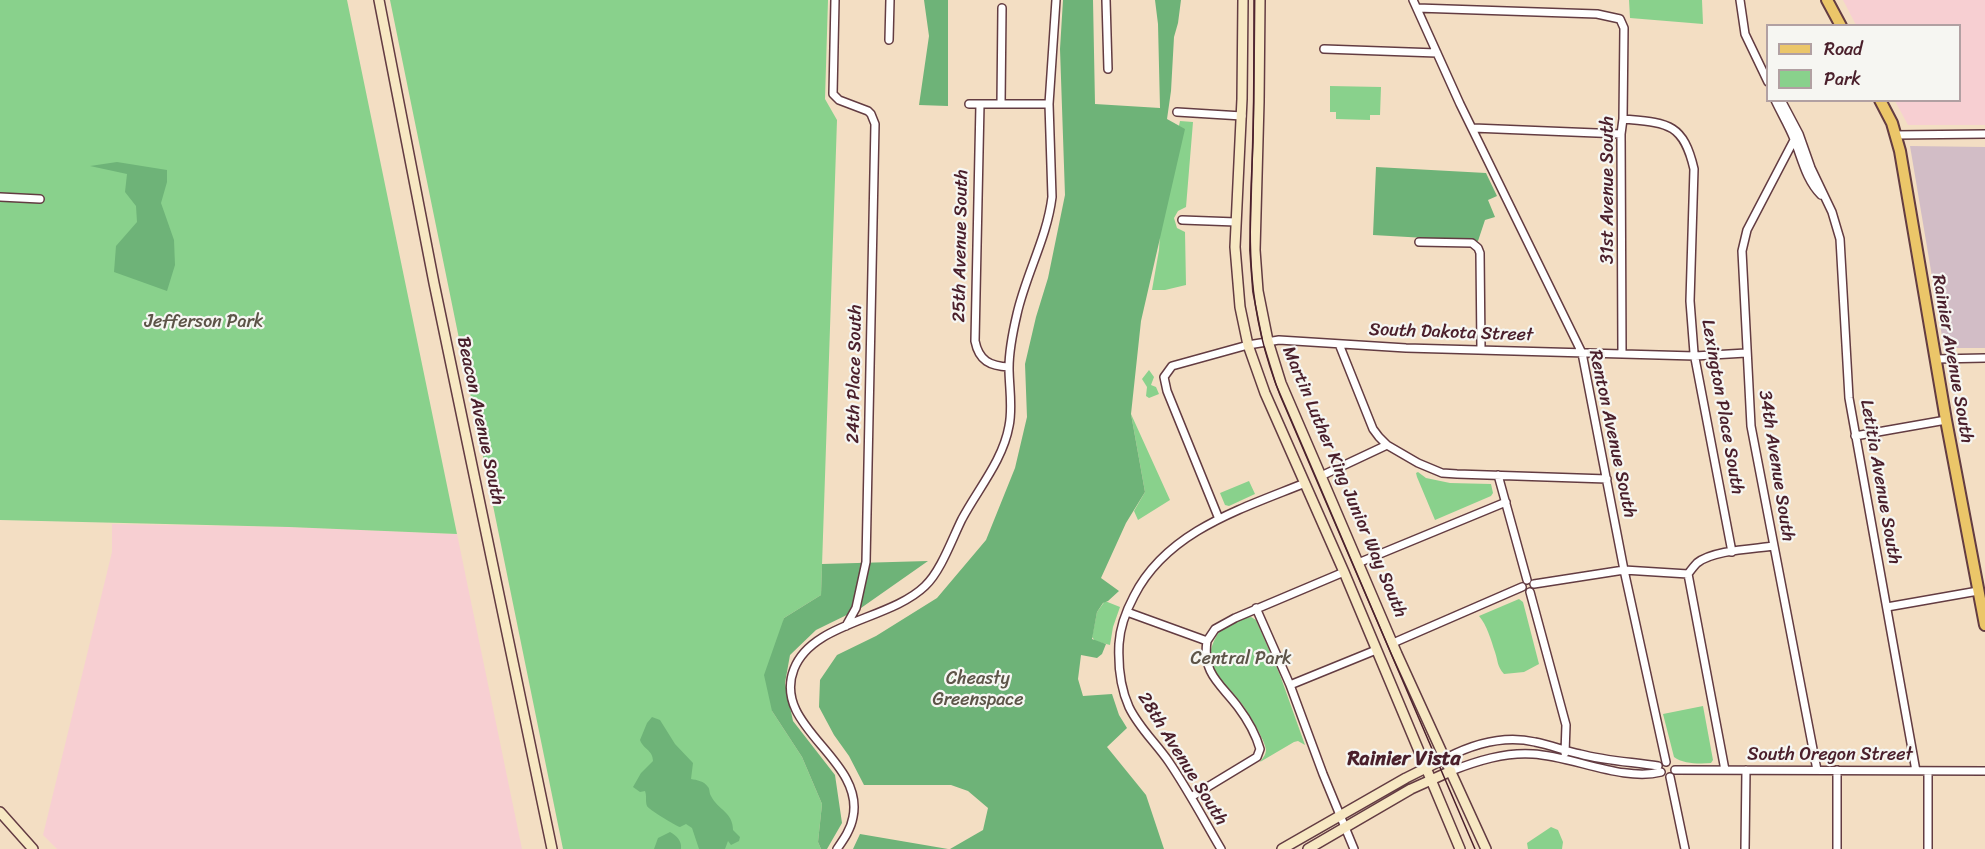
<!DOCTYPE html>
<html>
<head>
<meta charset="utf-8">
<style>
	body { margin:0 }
	#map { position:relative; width:1985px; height:849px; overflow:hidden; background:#f3dec3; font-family:Sriracha,sans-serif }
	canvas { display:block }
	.legend { position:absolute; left:1766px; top:24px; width:195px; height:78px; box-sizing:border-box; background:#f6f6f2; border:2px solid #b1a0a2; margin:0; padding:8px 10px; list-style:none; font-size:18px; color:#4a1f2b }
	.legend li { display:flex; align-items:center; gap:12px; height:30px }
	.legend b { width:30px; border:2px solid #b1a0a2 }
</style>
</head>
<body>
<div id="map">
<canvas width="1985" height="849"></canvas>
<ul class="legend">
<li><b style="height:8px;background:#ebc669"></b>Road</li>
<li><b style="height:16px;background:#89d18c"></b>Park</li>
</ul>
</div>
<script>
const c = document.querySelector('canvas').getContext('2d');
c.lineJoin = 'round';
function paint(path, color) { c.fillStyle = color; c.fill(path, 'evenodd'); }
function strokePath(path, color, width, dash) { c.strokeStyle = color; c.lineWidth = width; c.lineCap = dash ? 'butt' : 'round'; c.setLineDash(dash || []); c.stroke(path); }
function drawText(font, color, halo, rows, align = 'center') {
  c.font = font + ' Sriracha,sans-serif'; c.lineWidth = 4.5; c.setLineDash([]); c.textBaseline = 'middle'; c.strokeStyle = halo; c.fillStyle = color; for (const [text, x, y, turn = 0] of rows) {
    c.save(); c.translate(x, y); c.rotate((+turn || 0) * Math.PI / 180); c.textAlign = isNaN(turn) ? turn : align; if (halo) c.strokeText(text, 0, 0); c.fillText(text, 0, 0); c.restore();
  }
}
const built = new Path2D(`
	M1843,0h142v125h-77l-13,-24 65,-1v-74l-104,-1z
	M112,524l177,3 168,7 65,315h-465l-14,-14 69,-283z`);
const industrial = new Path2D(`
	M1910,146l75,1v201h-41z`);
const green = new Path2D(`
	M0,0h347l110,534 -168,-7 -289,-7z
	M390,0h438l-3,99 12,21 -16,475 -37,23 -12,93 30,46 20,47 -4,38 3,7h-258z
	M1629,0h73l1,24 -73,-6z
	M1330,86l51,1 -1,28h-10v5l-34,-1v-7h-6z
	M1180,121l13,1 -7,85 -8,4 -4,7 3,10 8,4 1,53 -21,5h-13l7,-40 3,-49z
	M1149,370l5,7 -3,8 5,2 3,7 -10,4 -3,-2 1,-9 -5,-8z
	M1131,414l39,86 -32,20 -4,-9 11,-19z
	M1418,472l8,6 24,5 41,1 2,9 -2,3 -56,24 -18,-43 -1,-4z
	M1249,481l6,13 -26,12 -4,-1 -5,-12z
	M1519,599l4,3 16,62 -15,8 -20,2c-7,-8 -6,-13 -9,-22 -4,-12 -8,-27 -16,-36z
	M1105,601l15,6 -7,20 -3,18 -15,-4 -3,-4 5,-25z
	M1251,617l5,3 24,55 25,70 -7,-4 -4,1 -34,20c2,-3 6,-7 6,-12 0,-8 -18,-38 -24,-46 -15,-22 -44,-33 -26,-67 5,-11 24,-19 35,-20z
	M1703,706l10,54 -2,3c-11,1 -28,1 -37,-6l-11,-43z
	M1551,827l7,3 5,12 -1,7h-34l-1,-6z`);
const forest = new Path2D(`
	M924,0h24v106l-29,-1 10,-69z
	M1063,0h30l2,104 65,4 -2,-84 -3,-24h26l-3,23 -4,14 -3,54 -4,28 18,10 -44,192 -10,93 14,78 -19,31 -25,55 18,13 -11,10 -5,2 -6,9 -5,27 14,5 -4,10 -5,4 -16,-3 -3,24 5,17 29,-2 7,21 8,13 -20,19 39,48 18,54h-214l33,-19 5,-22 -20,-17 -17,-6h-87l-15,-29 -15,-21 -15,-28 1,-27 17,-25 39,-19 61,-38 49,-58 29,-72 12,-51 -2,-53 11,-47 12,-39 17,-83 -5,-146z
	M117,162l50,8v12l-6,21 13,37 1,25 -8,26 -53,-19 2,-26 21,-24 -1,-16 -11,-14 2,-18 -37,-8z
	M1376,167l110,6 11,23 -9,4 7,17 -10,3 -7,21 -105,-6z
	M928,561l-67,47 -45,22 -26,25 -5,28 8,38 42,54 7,48 -15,26h-6l-3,-7 4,-38 -20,-47 -30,-46 -8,-36 20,-57 37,-23 1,-31z
	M652,717l8,3 15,24 18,19 -2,16c6,1 13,2 17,8 2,2 1,6 3,9 7,14 22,16 22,34l7,7 -1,4 -8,4 -3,-4 -3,8h-26l-7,-21 -6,-4 -6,3c-4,-1 -32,-18 -33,-21 -2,-5 0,-10 -2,-15l-5,1 -7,-5 8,-14 12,-12c0,-11 -10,-12 -13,-21l7,-17z
	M670,832c7,4 12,9 11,17h-27l4,-11z
	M860,834l88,15h-95z`);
const street = new Path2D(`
	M835,0l-2,94 6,6 29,11 3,3 4,10 -9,438 -10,46 -10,18
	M1106,0l2,69
	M1413,0l47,104 122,249 42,217 42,192
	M1740,0l5,34 23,48
	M1417,8l180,6 23,5 4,9 -1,91 -2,15 1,219
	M889,40l1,-40
	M1324,49l113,4
	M1775,100c6,13 14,26 19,39 8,20 12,41 27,56
	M1781,100l18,34 12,34 21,44 8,27 9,159 67,373
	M969,104h80
	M980,104l-5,237c4,20 15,25 34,26
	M1001,104l1,-96
	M1177,112l65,4
	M1623,119c44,4 60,3 71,50l-4,132 4,52 38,199
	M1473,128l148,6
	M1896,135l89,-1
	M1794,140l-47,90 -5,21 9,175 66,344
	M0,197l40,2
	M1182,220l54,2
	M1419,242l53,1 6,5 2,5 1,96
	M1339,344l34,85 6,8 8,8 31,18 24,10 15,1 150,5
	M1936,359l49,-1
	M1855,436l91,-16
	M1498,475l29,105
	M1321,476l66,-31
	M1219,519l-52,-128 -3,-14 8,-11 76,-21 31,-5 127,8 289,8 51,-3
	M1358,563l148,-61
	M1688,574l37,196
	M1688,574c3,-4 6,-8 9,-11 16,-13 57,-14 77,-17
	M1534,584l90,-14 64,4
	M1530,592l36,133 -1,28
	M1887,607l91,-16
	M1256,608l34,77 33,89 31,75
	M1127,612l80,29 8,-12 20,-11 109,-46
	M1393,643l129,-56
	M1290,685l86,-35
	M1446,758c27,-14 59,-23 89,-16 16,3 30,9 45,12 26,7 53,8 78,12
	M1675,770l310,1
	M1451,771c26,-10 54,-19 82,-17 39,2 91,28 128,18
	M1670,777l15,72
	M1191,797l66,-40 3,-8c-4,-14 -13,-30 -22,-42 -17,-23 -36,-33 -31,-66
	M837,849c7,-10 14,-20 16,-32 12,-58 -82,-90 -59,-148 18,-47 96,-49 131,-83 16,-15 27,-47 37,-67 16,-30 41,-59 47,-93 4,-19 0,-39 0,-58 0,-19 4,-37 8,-54 9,-40 30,-76 35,-117l-3,-93 7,-104
	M1221,849c-17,-29 -33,-59 -52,-87 -13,-19 -30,-34 -40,-55 -9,-20 -11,-41 -10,-63 1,-17 7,-33 15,-48 33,-65 107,-87 171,-113
	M1745,849l1,-79
	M1837,849v-79
	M1928,849v-78`);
const secondary = new Path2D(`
	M379,0l55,283 118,566
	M1243,0l-1,99 -7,148 5,60 8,38 17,48 79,179 116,277
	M1260,0l-1,102 -4,148 3,41 10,50 13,42 40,93 76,178 89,195
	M0,812l33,37
	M1282,849l124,-71 40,-20
	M1308,849l103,-60 40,-18`);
const primary = new Path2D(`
	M1827,0l14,26
	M1880,100l12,23 8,28 46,269 39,205`);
const tram = new Path2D(`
	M1254,0c0,47 0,95 -1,142 -4,95 -9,162 27,253l195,454`);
const streetNames = [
	["31st Avenue South",1608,190,-90],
	["25th Avenue South",961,246,-89],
	["South Dakota Street",1451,333,2],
	["Rainier Avenue South",1952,359,80],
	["24th Place South",855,374,-89],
	["Lexington Place South",1722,407,80],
	["Beacon Avenue South",480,421,78],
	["Renton Avenue South",1612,434,78],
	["34th Avenue South",1776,466,81],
	["Martin Luther King Junior Way South",1344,482,67],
	["Letitia Avenue South",1880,482,80],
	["South Oregon Street",1830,755],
	["28th Avenue South",1182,759,58]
];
const parkNames = [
	["Jefferson Park",204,322],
	["Central Park",1241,659],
	["Cheasty",978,679],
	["Greenspace",978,700]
];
const neighbourhoodNames = [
	["Rainier Vista",1404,760]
];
paint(built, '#f7cfd2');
paint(industrial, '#d2bdc6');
paint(green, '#89d18c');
paint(forest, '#6eb378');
strokePath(street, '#633c42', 10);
strokePath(secondary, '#633c42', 12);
strokePath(primary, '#633c42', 14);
strokePath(street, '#fff', 7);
strokePath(secondary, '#f7e8c3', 9);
strokePath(primary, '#ebc669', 10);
strokePath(tram, '#4a1f2b', 1.5);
drawText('18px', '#4a1f2b', '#f6f6f2', streetNames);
drawText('18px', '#5d5448', '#f6f6f2', parkNames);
drawText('bold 20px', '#4a1f2b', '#f6f6f2', neighbourhoodNames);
</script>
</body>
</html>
